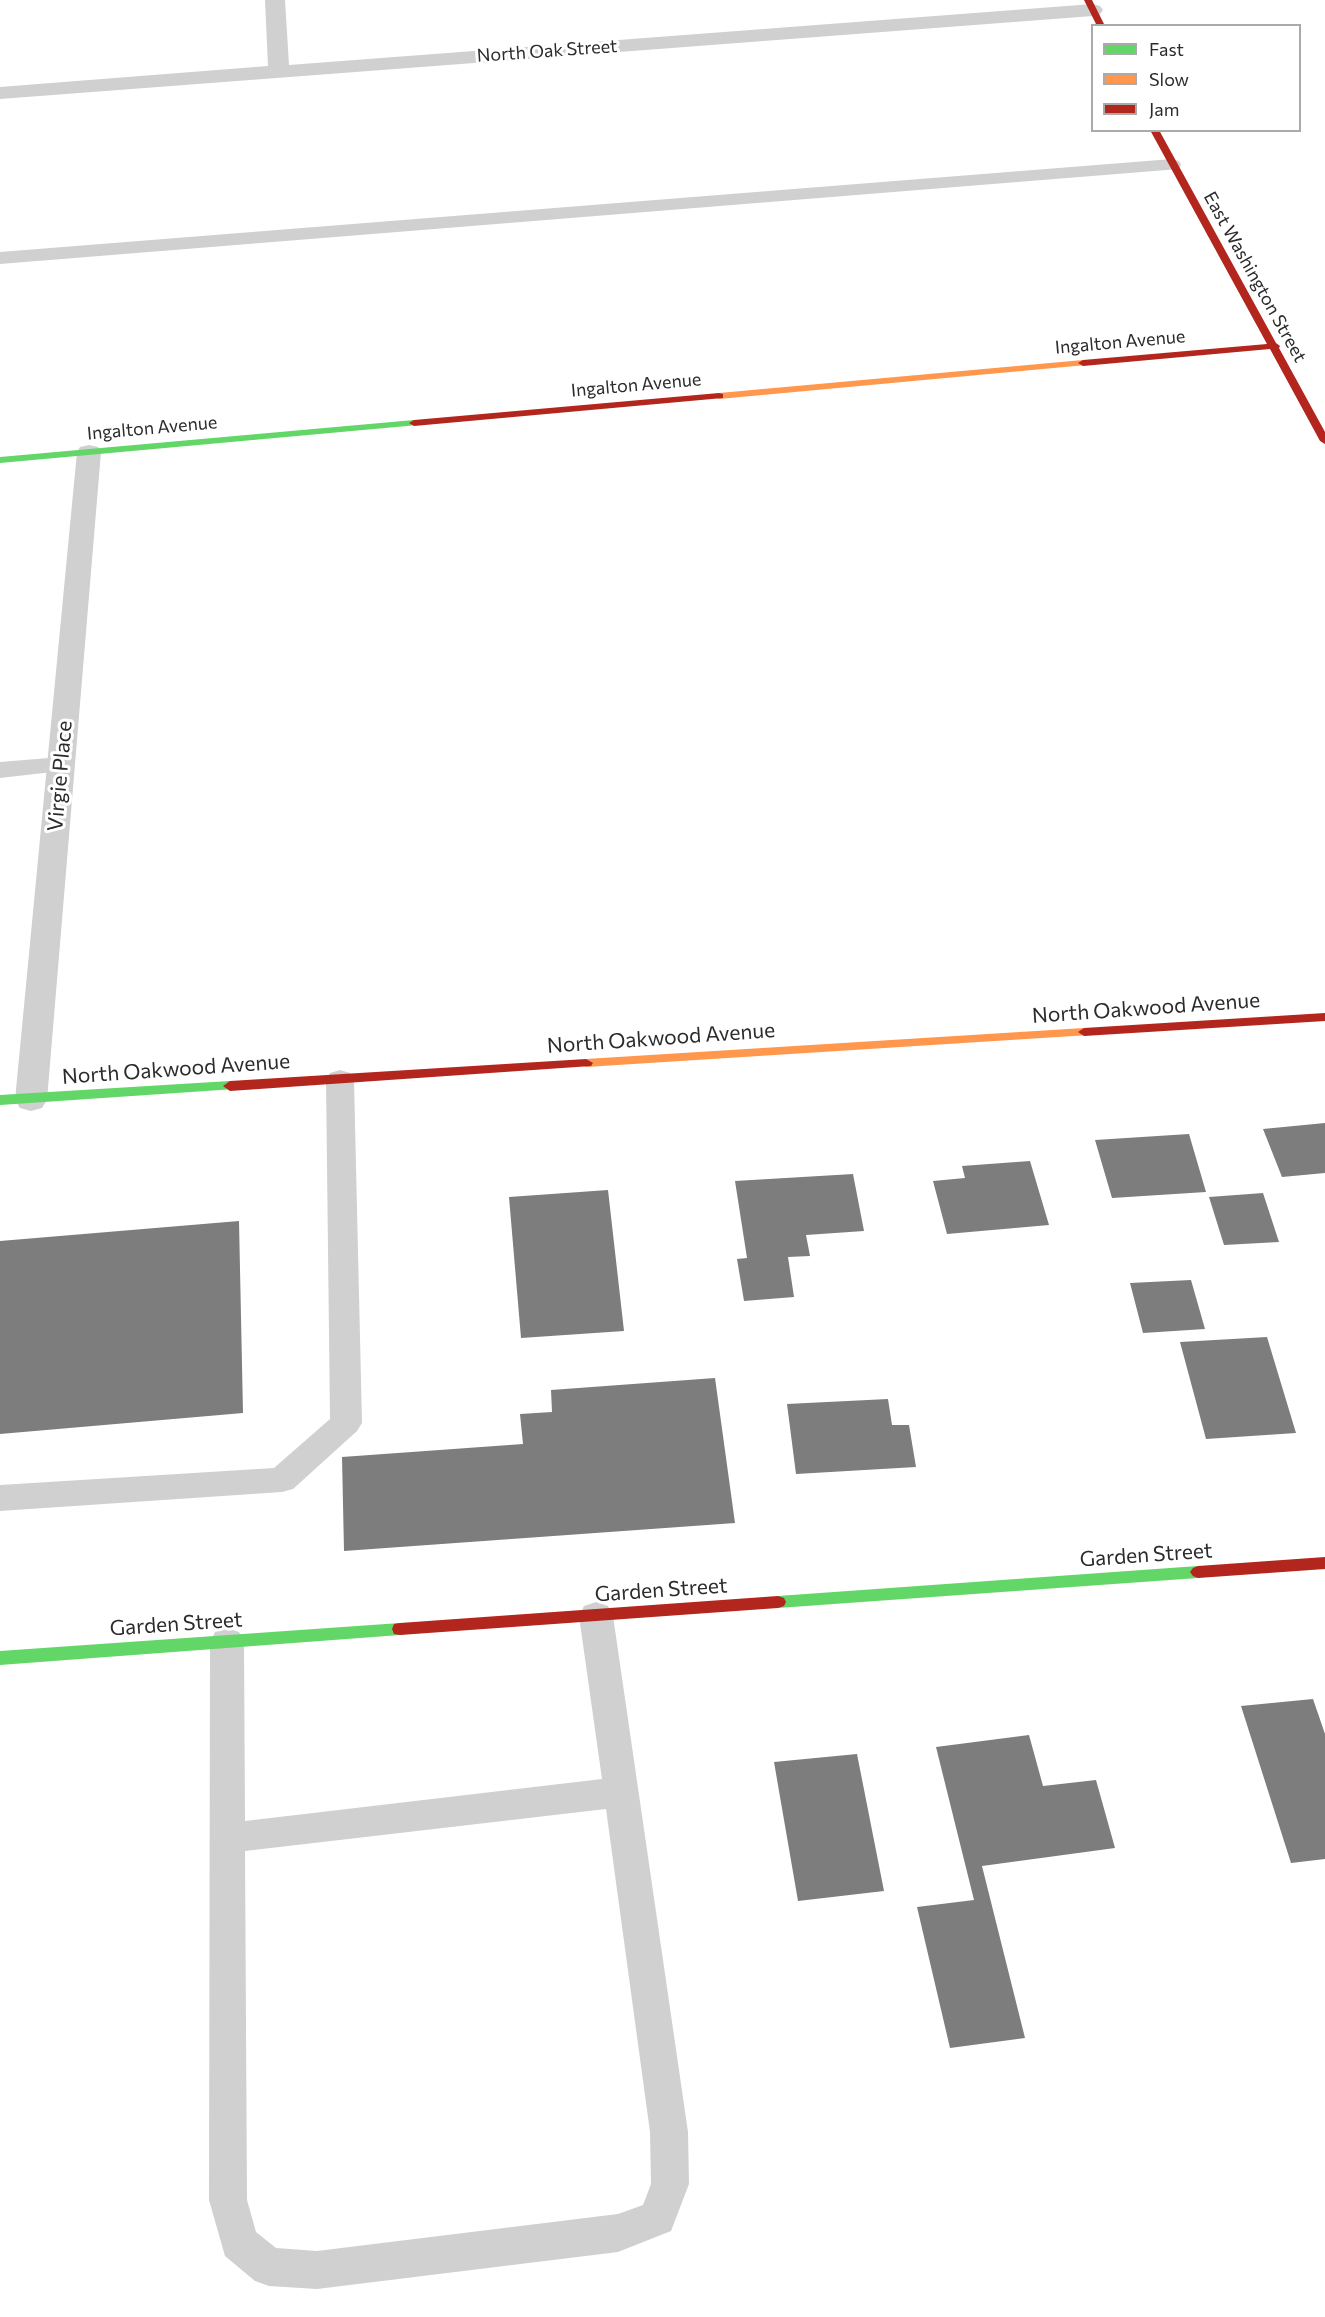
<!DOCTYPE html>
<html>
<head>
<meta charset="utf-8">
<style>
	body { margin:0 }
	#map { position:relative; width:1325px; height:2317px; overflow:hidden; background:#fff; font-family:Commissioner,sans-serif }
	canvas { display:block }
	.legend { position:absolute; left:1091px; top:24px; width:210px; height:108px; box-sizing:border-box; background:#fff; border:2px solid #aaa; margin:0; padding:8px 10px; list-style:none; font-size:18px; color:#2b2b2b }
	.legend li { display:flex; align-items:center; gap:12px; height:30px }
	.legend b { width:30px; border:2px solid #aaa }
</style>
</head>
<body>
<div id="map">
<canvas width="1325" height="2317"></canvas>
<ul class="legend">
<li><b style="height:8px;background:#63d668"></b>Fast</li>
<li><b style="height:8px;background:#ff974d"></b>Slow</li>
<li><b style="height:8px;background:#b3261e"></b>Jam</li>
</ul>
</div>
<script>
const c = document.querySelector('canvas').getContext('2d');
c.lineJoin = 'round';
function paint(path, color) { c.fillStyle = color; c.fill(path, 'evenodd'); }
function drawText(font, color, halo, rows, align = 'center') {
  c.font = font + ' Commissioner,sans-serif'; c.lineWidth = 6; c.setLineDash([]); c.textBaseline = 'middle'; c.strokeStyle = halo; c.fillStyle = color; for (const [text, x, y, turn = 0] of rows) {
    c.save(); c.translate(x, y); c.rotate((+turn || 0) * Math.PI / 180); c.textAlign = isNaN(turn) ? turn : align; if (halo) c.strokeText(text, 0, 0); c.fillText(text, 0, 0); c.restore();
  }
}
const building = new Path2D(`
	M1325,1123v50l-43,4 -19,-48z
	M1189,1134l17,58 -94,6 -17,-58z
	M1030,1161l19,64 -102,9 -14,-53 32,-3 -3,-12z
	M853,1174l11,57 -58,4 4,21 -22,1 6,40 -50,4 -7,-42 10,-1 -12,-77z
	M608,1190l16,141 -103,7 -12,-141z
	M1263,1193l16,49 -55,3 -15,-48z
	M239,1221l4,192 -243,21v-193z
	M1191,1280l14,49 -62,4 -13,-50z
	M1267,1337l29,96 -90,6 -26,-97z
	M715,1378l20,145 -391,28 -2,-94 181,-13 -3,-30 32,-2 -1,-22z
	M888,1399l4,26h17l7,42 -120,7 -9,-70z
	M1313,1699l12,35v125l-34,4 -50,-157z
	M1029,1735l14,51 53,-6 19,68 -133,18 43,172 -75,10 -33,-141 57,-7 -38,-153z
	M857,1754l27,137 -86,10 -24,-139z`);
const lane = new Path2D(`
	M1172,159l7,2 2,4 -2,4 -1179,95v-12z
	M61,757l9,3 3,5 -3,5 -70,8v-16z
	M340,1070l10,3 4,7 8,343 -5,8 -64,58 -11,3 -282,19v-26l274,-17 56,-49 -4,-339 4,-7z
	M596,1602l12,4 5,10 75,516 1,52 -18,47 -53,21 -301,37 -48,-3 -14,-5 -30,-25 -16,-56 1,-558 5,-10 12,-4 12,4 5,10 1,179 357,-42 -23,-163 5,-10zM606,1809l44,323 1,52 -8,21 -25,9 -301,37 -41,-3 -20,-16 -9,-32 -2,-349z`);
const street = new Path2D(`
	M265,0h20l4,65 804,-61 7,2 3,4 -3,4 -7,2 -1093,83v-12l268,-21z
	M89,445l9,2 3,5 -54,648 -5,8 -11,3 -11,-3 -5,-8 62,-648 3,-5z`);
const fast = new Path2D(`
	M414,420l4,1v4l-418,38v-6z
	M230,1081l5,2 2,3 -2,3 -235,16v-10z
	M1198,1566l5,2 3,4 -3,4 -5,2 -420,30 -6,-2 -2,-4 2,-4 6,-2z
	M400,1623l6,1 2,5 -2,5 -6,1 -400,30v-14z`);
const slow = new Path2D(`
	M1083,360l3,1v4l-367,34 -5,-3 5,-3z
	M1084,1028l5,1 1,3 -1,3 -503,32 -7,-4 7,-4z`);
const jam = new Path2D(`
	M1084,0h8l13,26h-8z
	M1150,130h9l117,213 4,3 -1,2 46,84v12l-5,-3 -50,-92 -187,17 -5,-3 5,-3 184,-16z
	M719,393l4,1v4l-309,28 -5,-3 5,-3z
	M1325,1013v8l-241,15 -6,-4 6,-4z
	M586,1059l7,4 -2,3 -361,25 -7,-5 7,-5z
	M1325,1557v12l-127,9 -5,-2 -3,-4 3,-4 5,-2z
	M778,1596l6,2 2,4 -2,4 -6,2 -378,27 -6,-1 -2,-5 2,-5 6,-1z`);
const farStreetnames = [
	["North Oak Street",547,51,-4],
	["East Washington Street",1255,277,61],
	["Ingalton Avenue",1120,342,-5],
	["Ingalton Avenue",636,385,-5],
	["Ingalton Avenue",152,428,-5]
];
const streetNames = [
	["Virgie Place",60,776,-85],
	["North Oakwood Avenue",1146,1008,-4],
	["North Oakwood Avenue",661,1038,-4],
	["North Oakwood Avenue",176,1069,-4],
	["Garden Street",1146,1555,-4],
	["Garden Street",661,1590,-4],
	["Garden Street",176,1624,-4]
];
paint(building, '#7d7d7d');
paint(lane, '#d0d0d0');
paint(street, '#d0d0d0');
paint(fast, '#63d668');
paint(slow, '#ff974d');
paint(jam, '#b3261e');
drawText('18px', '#2b2b2b', '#fff', farStreetnames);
drawText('21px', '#2b2b2b', '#fff', streetNames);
</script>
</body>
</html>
